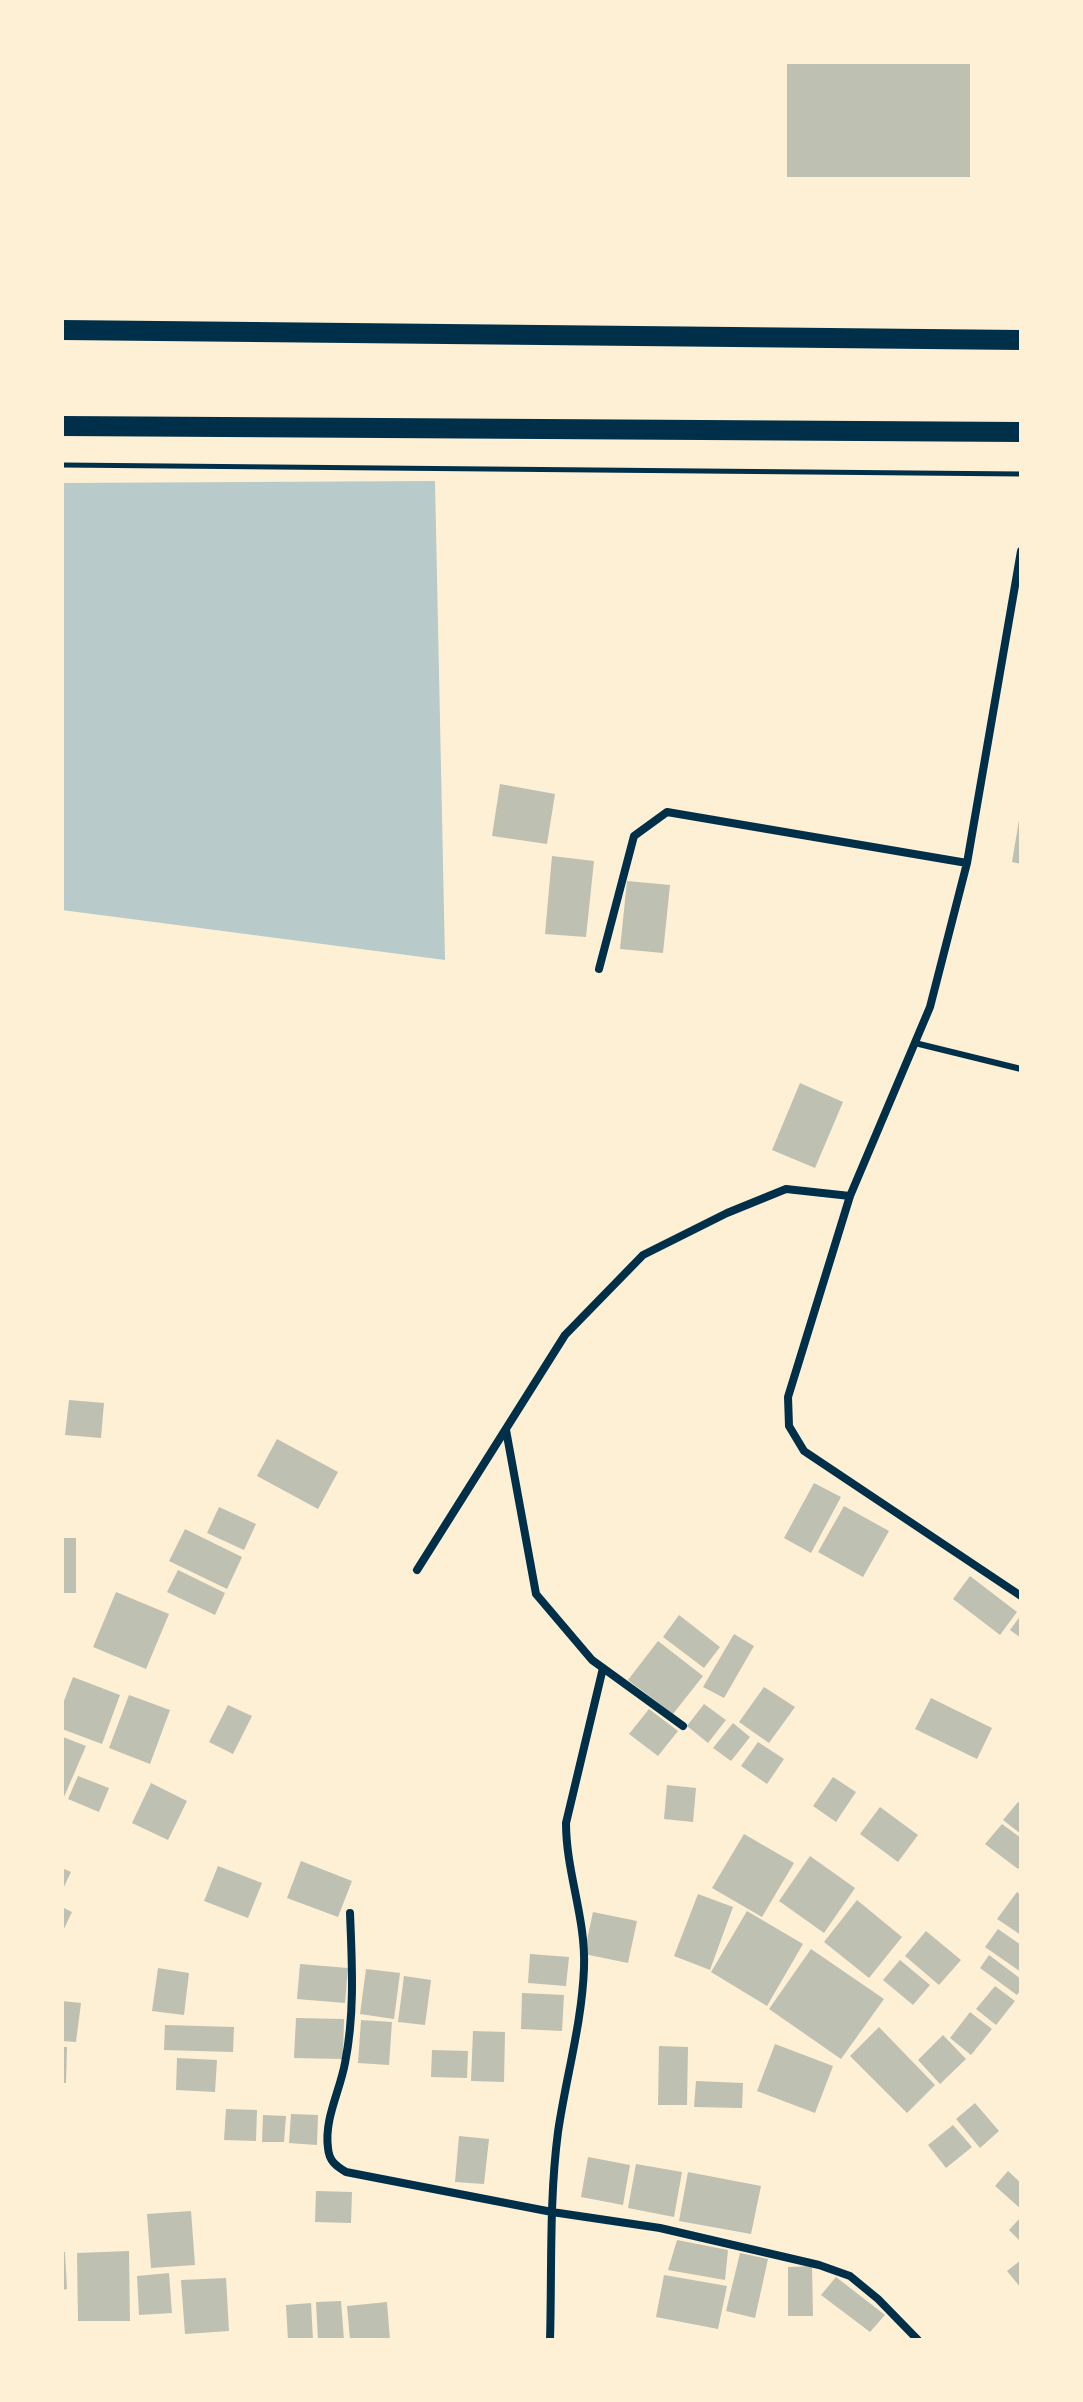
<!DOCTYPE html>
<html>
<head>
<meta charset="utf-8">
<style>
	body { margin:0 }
	#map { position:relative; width:1083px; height:2402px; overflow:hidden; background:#fdf0d5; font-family:Commissioner,sans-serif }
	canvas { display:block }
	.frame { position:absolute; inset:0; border:64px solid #fdf0d5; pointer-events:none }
</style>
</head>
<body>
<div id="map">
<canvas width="1083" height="2402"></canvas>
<div class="frame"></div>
</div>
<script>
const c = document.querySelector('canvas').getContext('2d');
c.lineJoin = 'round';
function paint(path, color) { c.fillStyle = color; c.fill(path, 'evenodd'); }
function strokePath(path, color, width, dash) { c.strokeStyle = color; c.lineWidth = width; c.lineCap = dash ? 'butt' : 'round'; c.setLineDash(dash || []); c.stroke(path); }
const green = new Path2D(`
	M435,481l10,479 -383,-50v-427z`);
const building = new Path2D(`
	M787,62h183v115h-183z
	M500,784l55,10 -8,50 -55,-8z
	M1019,820h2v44l-9,-2z
	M552,856l42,5 -8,76 -41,-3z
	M627,881l43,4 -7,68 -43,-4z
	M800,1083l43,19 -28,66 -43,-18z
	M69,1400l35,3 -3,35 -36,-3z
	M277,1439l61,33 -20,37 -61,-33z
	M814,1483l27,14 -30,56 -27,-15z
	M844,1506l45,25 -26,46 -45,-25z
	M219,1507l37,17 -12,26 -37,-17z
	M185,1529l57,28 -15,32 -58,-28z
	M62,1538h14v55h-14z
	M178,1570l47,23 -10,22 -48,-23z
	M970,1576l47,36 -17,23 -47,-36z
	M116,1592l53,22 -23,55 -53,-22z
	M679,1615l41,32 -16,21 -41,-31z
	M1021,1615v23l-11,-8z
	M734,1634l20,12 -30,52 -21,-11z
	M658,1641l45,35 -30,38 -45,-34z
	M73,1677l47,18 -18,49 -40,-15v-23z
	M764,1687l31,20 -26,36 -30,-21z
	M129,1695l41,15 -20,54 -41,-16z
	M931,1698l61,30 -15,31 -62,-30z
	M704,1704l22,16 -18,23 -21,-17z
	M228,1705l24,11 -19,38 -24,-12z
	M649,1709l29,22 -20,25 -29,-22z
	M733,1723l17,14 -19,24 -18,-13z
	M63,1737l23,9 -22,51 -2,-1z
	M758,1742l26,17 -17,25 -26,-18z
	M78,1776l31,12 -10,24 -31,-13z
	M833,1777l23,15 -20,30 -23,-16z
	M151,1783l36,18 -19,39 -36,-17z
	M667,1785l29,3 -3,34 -29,-3z
	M1018,1802l3,2v30l-18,-14z
	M880,1807l38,28 -20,27 -38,-28z
	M1002,1824l19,14v27l-3,4 -33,-25z
	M744,1834l50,29 -32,54 -50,-29z
	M810,1856l45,32 -31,45 -45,-32z
	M301,1861l51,20 -14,36 -51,-19z
	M218,1866l44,17 -14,35 -44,-17z
	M62,1868l9,4 -9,19z
	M1017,1892l4,3v40l-24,-16z
	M698,1894l35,13 -23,63 -36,-14z
	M857,1900l45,37 -33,41 -45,-36z
	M62,1907l10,5 -10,21z
	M747,1911l56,33 -36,62 -56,-34z
	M593,1912l44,9 -9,42 -44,-9z
	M998,1929l23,16v27l-36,-25z
	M926,1931l35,29 -22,25 -34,-29z
	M811,1949l73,50 -43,60 -72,-50z
	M530,1954l39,3 -3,29 -38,-3z
	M989,1955l32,24v11l-4,5 -37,-27z
	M900,1960l30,25 -17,20 -30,-25z
	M300,1964l48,4 -3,35 -48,-4z
	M158,1968l31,5 -5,42 -32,-4z
	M366,1969l34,4 -6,46 -34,-5z
	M404,1976l27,4 -6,45 -27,-3z
	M995,1986l20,15 -19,24 -20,-16z
	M522,1993l42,2 -2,36 -41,-2z
	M62,2001l19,2 -5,39 -14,-1z
	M970,2012l22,17 -21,26 -21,-17z
	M296,2018l48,1 -1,40 -49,-1z
	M361,2020l31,2 -3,43 -31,-2z
	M165,2025l69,2 -1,25 -69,-2z
	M879,2027l56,58 -28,28 -57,-57z
	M473,2031l32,1 -1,50 -33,-1z
	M943,2035l23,24 -26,25 -22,-24z
	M775,2044l58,22 -18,47 -58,-22z
	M659,2046l29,1 -1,58h-29z
	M62,2047h5l-1,36h-4z
	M432,2050l36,1 -1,27 -36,-1z
	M177,2058l40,2 -2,32 -39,-2z
	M696,2081l47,2 -1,25 -48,-1z
	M975,2103l24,28 -19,17 -24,-29z
	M226,2109l31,1 -1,31 -32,-1z
	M291,2114l27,1 -1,30 -28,-2z
	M263,2115l23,1 -2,26h-22z
	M953,2125l19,22 -26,21 -18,-23z
	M459,2136l30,3 -5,45 -29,-2z
	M588,2157l42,8 -7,40 -42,-8z
	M636,2164l46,8 -8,45 -46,-9z
	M1008,2171l13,12v26l-26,-23z
	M688,2172l73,14 -10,48 -72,-13z
	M316,2191l36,1 -1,31 -36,-1z
	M191,2211l4,54 -44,3 -4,-54z
	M1021,2217v25l-12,-12z
	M677,2240l51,10 -3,30 -57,-10z
	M129,2251l1,70h-52l-1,-68z
	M62,2252h3l2,37 -5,1z
	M740,2253l28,6 -13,59 -29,-7z
	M1021,2260v28l-14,-17z
	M812,2266l1,50h-25v-49z
	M169,2273l3,40 -33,2 -2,-39z
	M664,2275l63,11 -9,43 -62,-12z
	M836,2277l49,38 -15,17 -49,-37z
	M226,2278l3,53 -44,3 -4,-54z
	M341,2301l3,39h-26l-2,-38z
	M387,2302l3,38h-40l-3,-34z
	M311,2303l2,37h-25l-2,-35z`);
const path = new Path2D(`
	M62,465l959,9`);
const service = new Path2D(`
	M915,1043l106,26`);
const minor = new Path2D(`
	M1021,551l-54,312 -37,144 -80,189 -62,201 1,29 15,25 217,145
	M599,969l35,-133 33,-24 300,51
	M506,1430l30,164 56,66 91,66
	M417,1570l148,-235 78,-80 84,-42 59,-24 64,7
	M350,1913c2,50 5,100 -5,150 -5,28 -21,56 -17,85 1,13 8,18 18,24l206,40 108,16 159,37 31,11 28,23 40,41
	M550,2340c2,-69 -1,-140 8,-208 8,-55 24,-109 26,-164 2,-50 -18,-96 -18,-145l37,-155`);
const primary = new Path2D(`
	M62,330l959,10
	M62,426l959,6`);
paint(green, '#b9caca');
paint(building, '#bec0b2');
strokePath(path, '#003049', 5);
strokePath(service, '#003049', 6);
strokePath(minor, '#003049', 8);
strokePath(primary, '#003049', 20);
</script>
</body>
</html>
